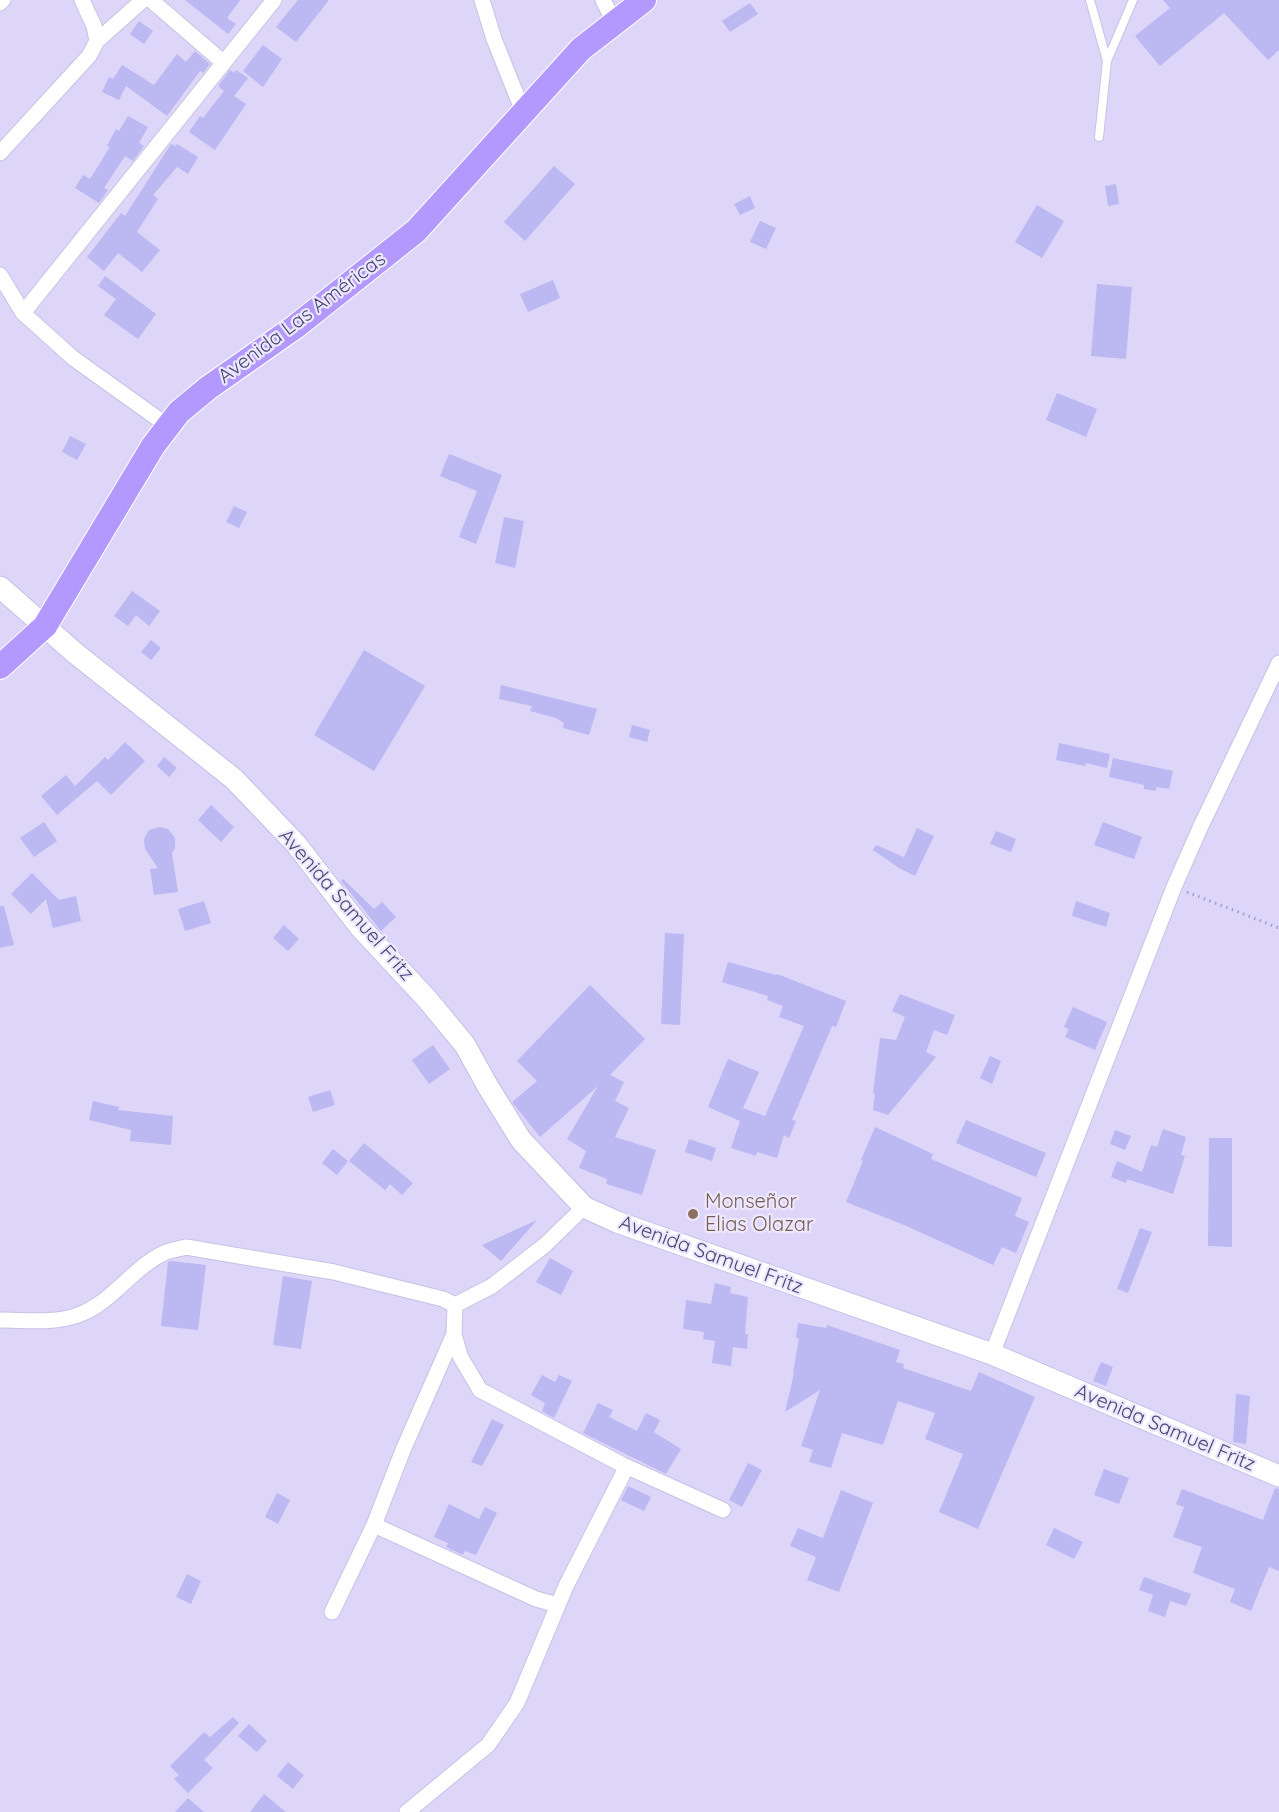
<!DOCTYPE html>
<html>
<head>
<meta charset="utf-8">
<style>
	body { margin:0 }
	canvas { display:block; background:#e8e1fc }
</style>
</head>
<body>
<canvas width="1279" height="1812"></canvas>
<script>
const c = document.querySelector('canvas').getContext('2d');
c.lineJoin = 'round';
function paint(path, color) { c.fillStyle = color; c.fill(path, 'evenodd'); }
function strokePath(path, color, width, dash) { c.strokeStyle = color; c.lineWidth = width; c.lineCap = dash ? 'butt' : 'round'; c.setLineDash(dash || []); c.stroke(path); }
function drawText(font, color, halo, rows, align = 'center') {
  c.font = font + ' Quicksand,sans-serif'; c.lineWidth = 4.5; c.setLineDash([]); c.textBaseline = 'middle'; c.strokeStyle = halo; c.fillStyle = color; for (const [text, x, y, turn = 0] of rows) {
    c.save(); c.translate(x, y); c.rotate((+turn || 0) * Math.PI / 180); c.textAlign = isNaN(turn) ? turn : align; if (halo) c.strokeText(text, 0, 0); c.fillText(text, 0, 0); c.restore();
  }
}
const residential = new Path2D(`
	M0,0h1279v1812h-1279z`);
const building = new Path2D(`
	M185,0h55l-13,18 9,6 -8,10z
	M298,0h31l-33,42 -20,-15z
	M1163,0h116v50l-11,10 -44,-47 -64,53 -25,-30 35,-28z
	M750,3l8,11 -28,18 -8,-11z
	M139,21l14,10 -9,13 -14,-10z
	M263,45l19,14 -19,28 -20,-16z
	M195,51l15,13 -7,9 -3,-2 -33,45 -41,-30 -7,14 -17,-8 7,-15 4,2 9,-14 32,20 23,-31 9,8z
	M230,70l4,3 2,-3 12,8 -14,18 12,8 -31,46 -26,-18 11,-16 3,2 21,-27 -6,-5z
	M128,116l20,11 -9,16 5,3 -11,15 -8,-5 -21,32 4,2 -9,13 -24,-15 8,-13 7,4 20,-32 -3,-1 9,-17 3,2z
	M171,144l4,2 2,-2 21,13 -10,17 -11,-7 -24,28 5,4 -21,33 23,18 -18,22 -24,-19 -14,18 -17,-14 34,-44 4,3z
	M554,166l21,18 -50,57 -21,-19z
	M1116,184l3,20 -11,2 -3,-20z
	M750,196l5,12 -15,7 -6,-11z
	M1037,205l27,16 -22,37 -27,-16z
	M760,221l16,7 -10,21 -16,-7z
	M105,276l51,38 -18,25 -34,-24 12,-16 -18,-13z
	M553,280l7,18 -32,14 -8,-18z
	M1097,284l35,3 -6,72 -35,-3z
	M1057,393l40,16 -11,28 -40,-17z
	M70,436l16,8 -9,16 -15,-8z
	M449,454l53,21 -26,69 -17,-7 18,-46 -37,-15z
	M234,506l13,6 -8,16 -13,-6z
	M504,517l20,4 -9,47 -20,-5z
	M132,591l28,20 -11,15 -13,-11 -8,11 -14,-10z
	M151,640l10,8 -10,12 -10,-8z
	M364,650l61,36 -51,85 -60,-36z
	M501,685l96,24 -8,26 -26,-7 1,-5 -8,-5 -26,-7 2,-5 -33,-7z
	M632,725l18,5 -3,12 -18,-5z
	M125,742l20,19 -34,34 -14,-14 -40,34 -16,-19 25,-21 9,11 30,-29 3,3z
	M1059,743l51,11 -3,14 -21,-5 -1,3 -29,-6z
	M164,757l13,11 -8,9 -12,-11z
	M1113,758l60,13 -4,18 -13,-2v4l-12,-2v-4l-35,-8z
	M211,805l23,22 -13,15 -23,-22z
	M44,822l13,19 -23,16 -14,-19z
	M1103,822l39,15 -8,22 -40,-14z
	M159,827l9,2 7,9v10l-3,5 6,39 -24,3 -4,-26 8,-1 -13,-19 -1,-10 5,-9z
	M917,828l17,8 -19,40 -16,-8 -26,-18 3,-5 28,12z
	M996,831l20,8 -5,13 -21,-8z
	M32,873l27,27 17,-4 5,25 -28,7 -7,-29 -15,15 -20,-20z
	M343,879l31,30 8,-7 14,15 -15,14 -40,-50z
	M204,901l7,22 -26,8 -7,-22z
	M1076,901l34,12 -4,14 -34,-11z
	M0,906h4l10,39 -14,3z
	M284,925l15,14 -11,12 -15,-13z
	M665,933l19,1 -4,91 -19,-1z
	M728,962l48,13 1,-1 69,27 -10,26 -4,-1 -40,94 4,1 -7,17 -5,-3 -7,23 -20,-6 -1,4 -25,-8 9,-27 -32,-14 20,-48 31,13 -16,36 22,8 39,-90 -25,-9 4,-11 -16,-6 1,-4 -46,-14z
	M590,985l55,54 -35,36 14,7 -9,19 14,7 -14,29 41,13 -14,45 -36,-11 1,-5 -28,-11 7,-17 -19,-12 31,-53 -58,51 -28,-35 25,-21 -20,-20z
	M900,994l55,21 -8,20 -13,-5 -8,22 10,5 -48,58 -15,-5 2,-16 -2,-1 7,-55 16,2 9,-23 -13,-6z
	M1073,1007l34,15 -12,28 -30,-13 4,-8 -5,-2z
	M433,1045l17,24 -21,15 -17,-24z
	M990,1056l11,5 -9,23 -12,-6z
	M330,1090l5,15 -22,7 -5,-15z
	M93,1101l26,6 -1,3 55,6 -2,29 -41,-4 1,-11 -42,-10z
	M966,1120l80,33 -10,24 -80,-34z
	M875,1127l58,27 -2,5 91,39 -7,18 14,6 -13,31 -14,-6 -9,18 -89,-40 -58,-23 17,-41 -2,-1z
	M1163,1129l23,8 -5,18 4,1 -12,38 -46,-15 -1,4 -15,-6 6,-16 25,11 9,-27 6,2z
	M1115,1130l16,6 -6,14 -15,-6z
	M1209,1138h23v109l-24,-1z
	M689,1139l27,9 -4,13 -27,-9z
	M364,1143l49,40 -11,12 -12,-11 -5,6 -36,-29z
	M333,1149l15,12 -11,14 -15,-12z
	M537,1220l-36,41 -19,-16z
	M1140,1228l12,4 -24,61 -11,-4z
	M550,1258l23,13 -12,24 -25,-13z
	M171,1261l35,4 -8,65 -37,-4 7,-64z
	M283,1276l29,5 -11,68 -28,-4z
	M715,1283l16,4 -1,6 18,4 -3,37h3l-1,15 -14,-2 -2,19 -19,-3 3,-22 -12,-2 1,-7 -21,-3 3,-29 25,4z
	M798,1323l28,5 1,-3 73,25 -4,12 8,2 -1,4 68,23 8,-19 56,25 -57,132 -39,-17 24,-58 -38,-15 10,-26 -37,-12 -15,44 -41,-12 -11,35 -22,-6 4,-12 -12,-4 19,-56 -35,22 9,-39h-1l6,-35h-3z
	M1101,1362l12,5 -7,19 -13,-5z
	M542,1375l13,7 4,-7 13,6 -18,37 -12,-7 3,-8 -14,-8z
	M1236,1394l14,2 -4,48 -13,-2z
	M598,1403l15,7 -4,7 28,14 9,-18 14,7 -6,12 27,17 -15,25 -83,-41z
	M492,1419l12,6 -22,41 -11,-4z
	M748,1463l14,7 -20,37 -13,-7z
	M1104,1469l25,9 -10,26 -25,-9z
	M628,1486l23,11 -7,14 -23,-11z
	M1275,1488l4,1v82l-10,-4 -18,44 -21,-9 5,-13 -42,-16 9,-26 -29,-10 11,-30 -8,-3 6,-15 81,31z
	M841,1490l32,13 -34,89 -32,-12 9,-23 -26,-11 8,-18 25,10z
	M277,1493l13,7 -12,24 -13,-7z
	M449,1504l30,15 6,-12 12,6 -21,42 -11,-4 -2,4 -17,-8 2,-4 -14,-6z
	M1054,1528l29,14 -9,17 -28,-14z
	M187,1574l14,7 -10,23 -15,-7z
	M1144,1577l47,17 -5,12 -16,-5 -5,16 -17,-6 5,-16 -14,-5z
	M233,1717l6,6 -35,37 9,8 -25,25 -14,-14 5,-4 -9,-9 34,-34 6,5z
	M249,1724l18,17 -10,11 -19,-16z
	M288,1762l16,13 -11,14 -16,-13z
	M264,1794l22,18h-36z
	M188,1798l16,14h-29z`);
const path = new Path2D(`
	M1187,892l92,36`);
const lane = new Path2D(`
	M1090,0l17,61
	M1099,137l8,-76 26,-61`);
const street = new Path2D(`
	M82,0l12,26 3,15
	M151,0l73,63
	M482,0l12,39 30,75
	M603,0l11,22
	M0,3l3,-3
	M0,153l89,-97 8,-15 46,-41
	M0,275l23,38 50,45 95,68
	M23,313l251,-313
	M455,1305l-1,29 6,22 20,34 143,75 100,45
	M0,1320c26,0 53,4 78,-5 34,-12 54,-47 86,-62 6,-3 15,-4 22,-6l148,25 109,27 12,6 37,-19 53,-41 39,-38
	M992,1354l182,-467 26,-59 79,-165
	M374,1525l162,74 22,6
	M332,1612l42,-87 29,-75 51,-116
	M407,1812l81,-67 29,-42 49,-117 58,-114 -1,-7`);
const secondary = new Path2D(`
	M0,587l75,66 159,126 62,65 64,83 67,72 38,46 22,40 34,55 63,67 33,15 375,132 287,122`);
const primary = new Path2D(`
	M0,667l45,-41 108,-180 26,-34 29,-24 87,-61 121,-96 165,-182 63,-49`);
const markers = [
	[693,1214,6,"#8d6e63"]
];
const streetNames = [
	["Avenida Las Américas",302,318,-37],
	["Avenida Samuel Fritz",346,905,49],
	["Avenida Samuel Fritz",711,1255,20],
	["Avenida Samuel Fritz",1165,1428,23]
];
const educationNames = [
	["Monseñor",705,1202],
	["Elias Olazar",705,1225]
];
paint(residential, '#ddd6f9');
paint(building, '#bbb8f2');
strokePath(lane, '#c6c2e6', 10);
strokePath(street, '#c6c2e6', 17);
strokePath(secondary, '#c2bde8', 23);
strokePath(primary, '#fff', 26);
strokePath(path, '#9e9cd7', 3, [1.5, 4.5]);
strokePath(lane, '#fff', 8);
strokePath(street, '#fff', 15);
strokePath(secondary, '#fff', 21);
strokePath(primary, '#b398fd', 24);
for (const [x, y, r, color] of markers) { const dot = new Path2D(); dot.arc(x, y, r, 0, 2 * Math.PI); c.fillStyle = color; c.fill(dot); strokePath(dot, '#ede8ff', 2); }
drawText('20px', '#484874', '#ede8ff', streetNames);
drawText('20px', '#785e54', '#ede8ff', educationNames, 'left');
</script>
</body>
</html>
